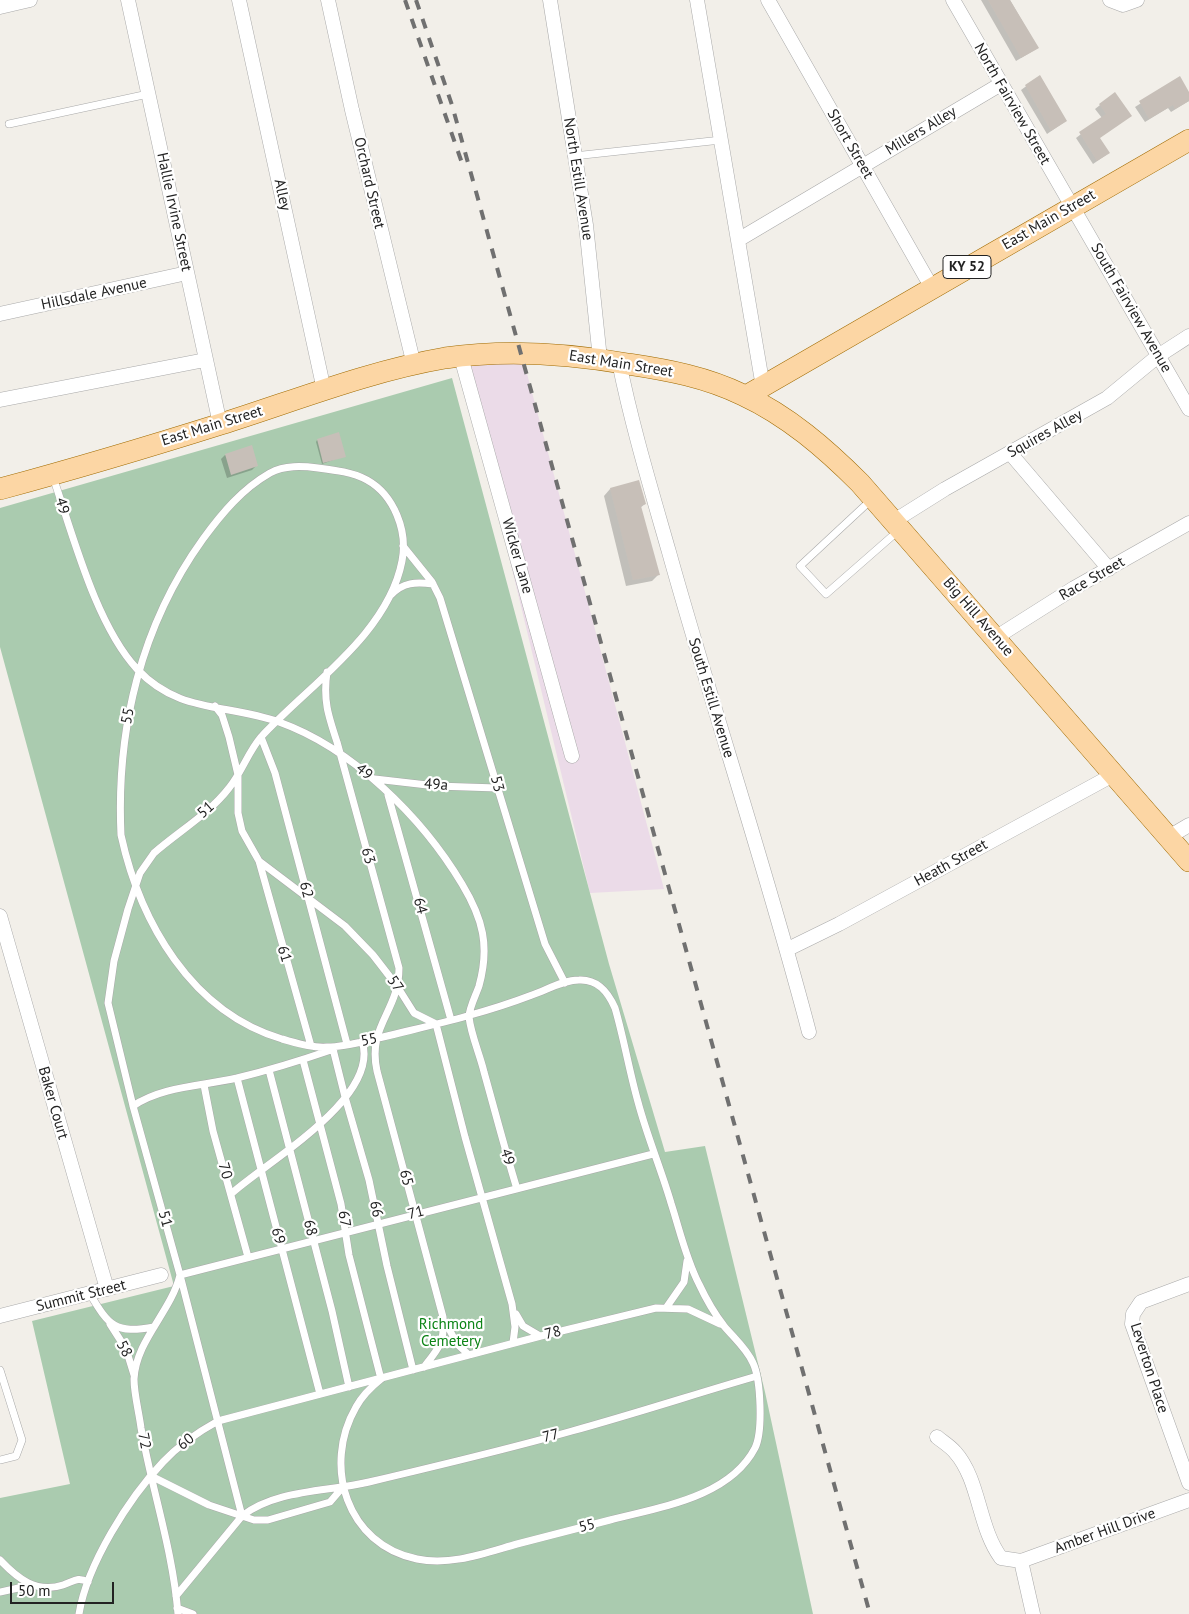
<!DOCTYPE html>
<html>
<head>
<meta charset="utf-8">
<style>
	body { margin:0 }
	#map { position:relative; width:1189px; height:1614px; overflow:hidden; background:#f2efe9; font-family:"PT Sans",sans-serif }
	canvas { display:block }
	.scale { position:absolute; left:10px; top:1582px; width:104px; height:22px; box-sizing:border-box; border:2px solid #222; border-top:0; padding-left:6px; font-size:15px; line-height:18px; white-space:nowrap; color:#222; -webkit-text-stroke:4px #fff; paint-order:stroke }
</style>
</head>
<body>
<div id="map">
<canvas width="1189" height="1614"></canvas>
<div class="scale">50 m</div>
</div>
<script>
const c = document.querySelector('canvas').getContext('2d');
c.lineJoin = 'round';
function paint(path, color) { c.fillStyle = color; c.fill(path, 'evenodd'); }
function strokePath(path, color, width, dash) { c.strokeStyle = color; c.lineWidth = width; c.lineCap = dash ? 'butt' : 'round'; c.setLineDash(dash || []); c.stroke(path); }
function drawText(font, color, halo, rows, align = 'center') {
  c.font = font + ' "PT Sans",sans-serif'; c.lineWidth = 4.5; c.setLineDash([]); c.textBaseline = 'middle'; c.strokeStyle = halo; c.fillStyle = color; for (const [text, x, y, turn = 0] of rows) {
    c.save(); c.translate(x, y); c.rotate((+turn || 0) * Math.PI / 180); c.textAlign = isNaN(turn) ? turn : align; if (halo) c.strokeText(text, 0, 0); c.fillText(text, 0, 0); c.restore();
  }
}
const industrial = new Path2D(`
	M521,351l143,538 -74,4 -129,-536z`);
const cemetery = new Path2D(`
	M452,378l157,586 56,188 40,-6 60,246 48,222h-813v-116l70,-14 -38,-163 142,-35 -174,-639v-139z`);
const shadow = new Path2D(`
	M981,0h29l28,48 -22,13z
	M1040,76l26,45 -19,13 -26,-44z
	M1180,78l9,16v7l-18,11 -3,-4 -23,14 -10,-15z
	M1114,94l17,22 -32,22 10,15 -16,11 -17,-26 26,-20 -7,-9z
	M317,440l27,16 -22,8 -6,-22z
	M225,455l31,11 -4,4 -25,8 -6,-19z
	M610,489l35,15 -5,4 19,66 -7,7 -26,5 -22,-90z`);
const building = new Path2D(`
	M988,0h22l29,48 -18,10z
	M1040,75l27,46 -16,10 -26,-46z
	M1180,76l9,16v9l-14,8 -2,-4 -24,14 -10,-18z
	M1115,92l17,24 -32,22 10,15 -13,8 -18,-29 27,-18 -7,-10z
	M339,432l7,25 -23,6 -6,-24z
	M252,445l6,21 -27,9 -6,-21z
	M639,480l7,24 -5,2 19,69 -27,5 -23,-92z`);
const lane = new Path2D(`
	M9,124l139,-30
	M574,156l147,-16
	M53,477c20,58 43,148 84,192 42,45 89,34 142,53 73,26 143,95 183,162 21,35 28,62 17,102 -3,9 -10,22 -10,31 2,18 11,38 15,55 11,39 21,78 33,117
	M871,500l-71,66 26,28 72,-63
	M403,546l29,36 8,16 105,346 20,39
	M391,595c12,-13 25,-13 42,-11
	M327,672c-4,28 1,43 10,70l62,226c0,44 -32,57 -22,103l66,246c2,25 -4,31 -19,50
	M215,706l7,9 7,22 9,38v38l4,18 17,30 86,65 28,29 24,31 17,27 22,11 29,113 47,167 3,23 -2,16
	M261,737l14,36 72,271 -3,1
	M375,779l61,7 61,2
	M388,795l63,225
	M259,861l52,185
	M333,1049l12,48 24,83 18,86 26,104
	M303,1060l38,144 8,51 32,124
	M269,1070l63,241 17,76
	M237,1078l83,316
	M204,1085l9,46 35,126
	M133,1106c29,-20 70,-20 104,-28 33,-8 65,-18 97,-29
	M231,1194c35,-32 150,-96 131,-153
	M90,1294c19,32 25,40 64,33
	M666,1308l18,-26 3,-21
	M516,1314l7,12 17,10
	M446,1323l11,21 12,11
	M110,1324l16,25 8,26
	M0,1370l22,70 -6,16 -16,4
	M151,1476l58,29 45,15h14l62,-18 12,-14
	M242,1516l-62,-241 -47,-169 -25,-103 6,-42 14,-52 12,-36 14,-20c25,-22 55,-39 75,-65 13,-16 19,-36 32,-51 48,-52 127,-103 141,-176 6,-30 -8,-66 -35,-81 -15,-8 -33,-10 -49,-12 -16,-2 -33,-3 -48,5 -28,16 -48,40 -67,66 -62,86 -87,190 -82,296 19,87 70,177 161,204 15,4 30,9 45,8 18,0 38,-6 56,-10 28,-7 56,-13 84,-21 22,-6 44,-13 65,-21 15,-5 31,-15 47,-15 19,-1 29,12 36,28 9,31 14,62 23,94 9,34 23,67 33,101 9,28 15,56 28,81 7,15 15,29 25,42 10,12 23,23 29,37 8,17 10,69 2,85 -26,50 -96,59 -145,72 -31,8 -62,16 -93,24 -32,9 -66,22 -100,15 -70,-14 -95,-93 -61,-152 6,-11 15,-20 25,-28
	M0,1560c17,18 36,34 63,25 10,-3 14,-9 25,-3
	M0,1592l32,-7
	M176,1596l66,-80c35,-27 86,-24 127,-34 68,-16 136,-32 203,-51 62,-17 123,-37 185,-55
	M177,1608l16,6
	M79,1614c8,-50 50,-116 84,-152 16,-17 35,-30 55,-41l323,-85 115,-28 32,1 32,15
	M178,1614c-5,-63 -26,-124 -37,-186 -2,-16 -7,-34 -7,-49 2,-39 37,-67 46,-104l473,-121`);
const street = new Path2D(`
	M128,0l92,424
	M239,0l85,390
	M328,0l24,110 62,255
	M550,0l36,225 14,134
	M697,0l66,387
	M768,0l164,288
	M953,0l236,409
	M1110,0l13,5 14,-5
	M0,7l30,-7
	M738,240l263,-156
	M0,314l187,-41
	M461,357l111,399
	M619,362c13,64 32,127 50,190 45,161 98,319 140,480
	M0,400l205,-40
	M1010,453l99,116
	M894,521l51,-32 162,-91 51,-42 31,-20
	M995,638l79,-50 115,-65
	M1167,838l22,-13
	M0,916l107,373
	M788,949l51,-25 274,-149
	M1189,1284l-48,18 -8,12 -1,10 57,159
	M0,1316l161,-41
	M937,1437c6,5 13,9 18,15 25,28 23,75 46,106l20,3 168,-61
	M1021,1561l12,53`);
const primary = new Path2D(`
	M746,396l443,-256
	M0,489c74,-20 148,-42 221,-65 73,-23 148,-53 224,-66 62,-9 121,-5 183,6 40,6 78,13 115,31 45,21 82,53 117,88l329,378`);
const rail = new Path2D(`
	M405,0l57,163
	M416,0l36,105 418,1509`);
const shields = [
	[967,267,48]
];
const shieldNames = [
	["KY 52",967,267]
];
const streetNames = [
	["North Fairview Street",1012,104,60],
	["Millers Alley",921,131,-31],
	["Short Street",850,144,60],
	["North Estill Avenue",578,179,81],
	["Orchard Street",369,183,77],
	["Alley",282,195,78],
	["Hallie Irvine Street",174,212,78],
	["East Main Street",1049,220,-30],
	["Hillsdale Avenue",94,294,-12],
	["South Fairview Avenue",1131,308,60],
	["East Main Street",621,364,9],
	["East Main Street",212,426,-17],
	["Squires Alley",1045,434,-29],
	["49",62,506,74],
	["Wicker Lane",517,556,74],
	["Race Street",1092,579,-30],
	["Big Hill Avenue",978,617,49],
	["South Estill Avenue",711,698,73],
	["55",128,716,-79],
	["49",364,772,40],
	["53",497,784,75],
	["49a",436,785,4],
	["51",206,810,-42],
	["63",368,856,74],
	["Heath Street",951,863,-29],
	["62",306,890,75],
	["64",420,906,75],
	["61",284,954,73],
	["57",395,984,56],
	["55",369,1040,-12],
	["Baker Court",53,1103,74],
	["49",507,1157,73],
	["70",225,1171,74],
	["65",406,1178,75],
	["66",376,1209,78],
	["71",416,1213,-15],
	["51",165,1219,74],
	["67",344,1219,81],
	["68",310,1228,75],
	["69",278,1236,74],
	["Summit Street",81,1296,-14],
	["78",553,1333,-14],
	["58",124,1349,62],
	["Leverton Place",1149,1368,72],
	["77",551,1436,-14],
	["72",144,1441,79],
	["60",186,1442,-39],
	["55",587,1526,-15],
	["Amber Hill Drive",1105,1531,-20]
];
const parkNames = [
	["Richmond",451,1325],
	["Cemetery",451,1342]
];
paint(industrial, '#ebdbe8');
paint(cemetery, '#aacbaf');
paint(shadow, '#0003');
paint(building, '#c7bfb8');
strokePath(lane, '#a9a9a9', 8);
strokePath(street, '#a9a9a9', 15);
strokePath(primary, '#a06b00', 22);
strokePath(lane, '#fff', 7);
strokePath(street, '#fff', 14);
strokePath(primary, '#fcd6a4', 21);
strokePath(rail, '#707070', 4, [10, 10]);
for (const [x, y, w] of shields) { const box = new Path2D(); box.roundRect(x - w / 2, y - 11.5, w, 23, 4); c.fillStyle = '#fff'; c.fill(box); strokePath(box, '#222', 1); }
drawText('bold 14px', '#222', null, shieldNames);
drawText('15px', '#222', '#fff', streetNames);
drawText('15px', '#0c8416', '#fff', parkNames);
</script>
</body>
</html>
